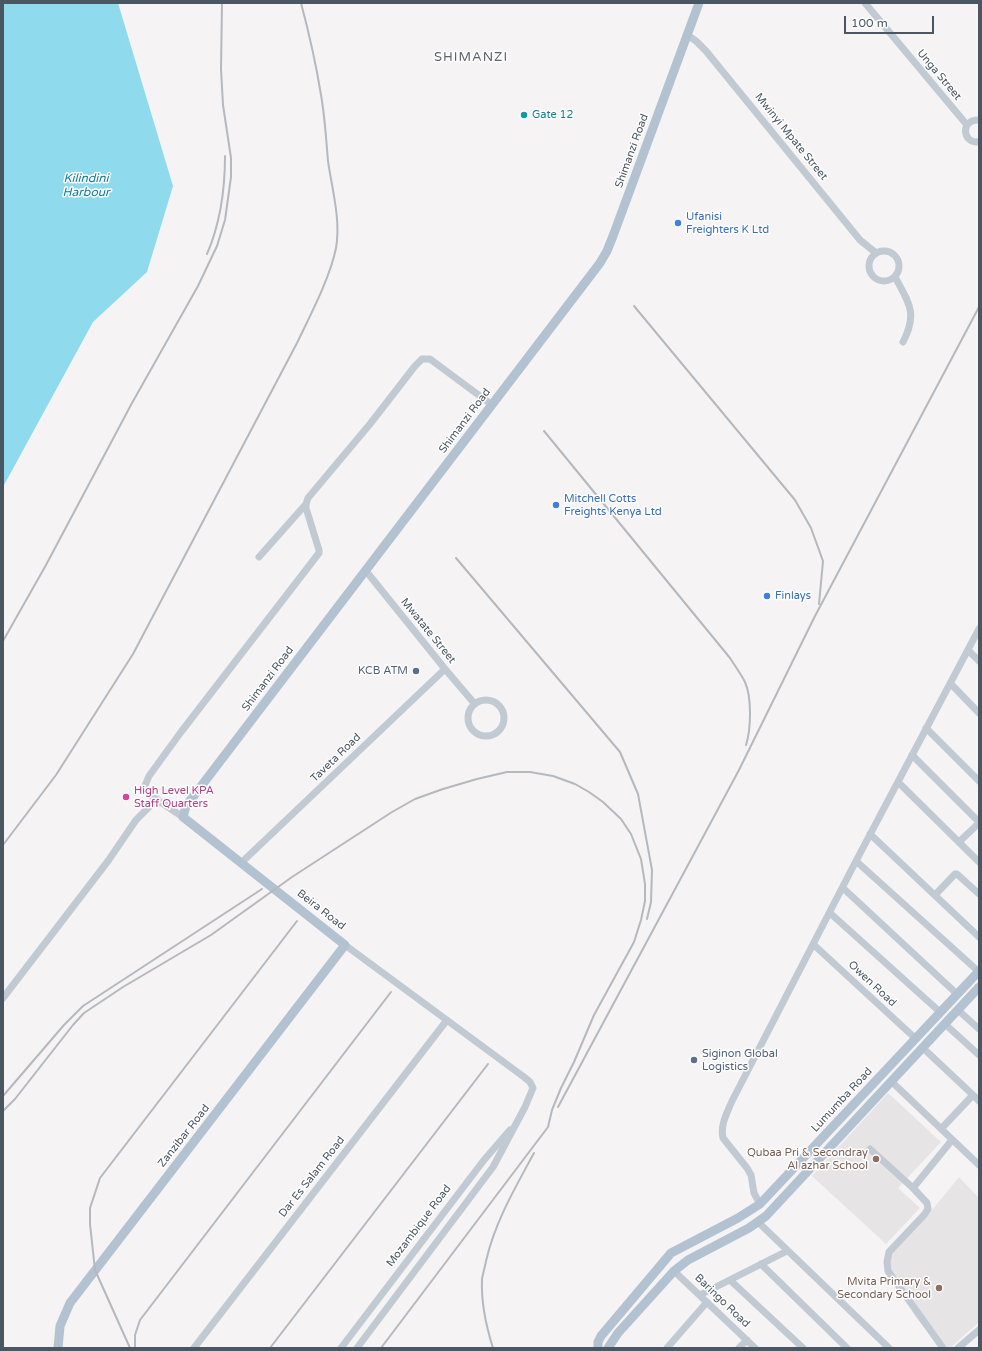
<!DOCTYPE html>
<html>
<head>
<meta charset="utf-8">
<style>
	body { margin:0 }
	#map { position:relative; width:982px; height:1351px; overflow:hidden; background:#f5f3f3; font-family:"Varela Round",sans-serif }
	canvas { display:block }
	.frame { position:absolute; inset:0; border:4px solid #4a5661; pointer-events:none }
	.scale { position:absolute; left:844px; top:16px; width:90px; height:18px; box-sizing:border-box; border:2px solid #4a5661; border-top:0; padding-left:5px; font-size:12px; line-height:14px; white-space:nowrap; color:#4a5661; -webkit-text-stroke:3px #fff; paint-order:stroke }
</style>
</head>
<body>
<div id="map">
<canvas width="982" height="1351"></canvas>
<div class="frame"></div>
<div class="scale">100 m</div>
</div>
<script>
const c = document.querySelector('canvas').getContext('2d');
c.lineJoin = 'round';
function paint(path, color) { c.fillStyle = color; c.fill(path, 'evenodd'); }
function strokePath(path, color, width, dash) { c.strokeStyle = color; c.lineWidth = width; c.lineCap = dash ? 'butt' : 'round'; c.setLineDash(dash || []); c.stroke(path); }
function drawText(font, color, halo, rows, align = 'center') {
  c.font = font + ' "Varela Round",sans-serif'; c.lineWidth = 3; c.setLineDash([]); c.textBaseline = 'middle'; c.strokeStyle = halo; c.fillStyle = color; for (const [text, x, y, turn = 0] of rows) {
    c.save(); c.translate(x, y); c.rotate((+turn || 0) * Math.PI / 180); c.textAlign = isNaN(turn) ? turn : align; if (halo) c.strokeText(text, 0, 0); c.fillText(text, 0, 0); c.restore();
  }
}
const education = new Path2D(`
	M888,1093l53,49 -43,46 22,20 -34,36 -74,-68z
	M959,1177l20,21v124l-29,26h-9l-26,-32 -30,-55 43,-46z`);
const water = new Path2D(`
	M3,3h115l55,183 -26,86 -54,50 -90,165z`);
const minor = new Path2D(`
	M865,3l102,122
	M687,35l9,6 10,10 154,189 16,13
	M979,120c-19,-1 -17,24 0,22
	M869 266a15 15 0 1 1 30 0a15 15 0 1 1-30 0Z
	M895,277c14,26 23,36 8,65
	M259,557l47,-53
	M366,571l79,98 29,34
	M968,650l11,11
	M951,684l28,29
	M468 718a18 18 0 1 1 36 0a18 18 0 1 1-36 0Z
	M926,728l53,53
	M912,755l67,67
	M899,783l80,79
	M183,817l-30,-20 -9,-9 5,-12 32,-44 138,-179v-3l-13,-42v-4l2,-6 62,-74 45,-58 7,-7h8l62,46
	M870,834l109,103
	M959,842l20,-19
	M856,861l122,110
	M241,863l204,-194
	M843,888l114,106
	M935,895l20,-21h2l22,20
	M830,913l110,99
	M345,945l179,132 6,5 3,6 -8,19 -32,60 -136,181
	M814,945l102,94
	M3,998l105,-137 28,-41 21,-21
	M958,1010l21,19
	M945,1024l34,31
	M923,1048l50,47
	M892,1082l87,83
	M941,1129l32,-34 6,6
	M870,1149l43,39
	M760,1204l-6,-11 -3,-18 -4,-7 -24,-30c-3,-13 4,-25 9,-37l124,-240 123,-232
	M758,1222l131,126
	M761,1264l86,84
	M674,1271l81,77
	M730,1280l73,68
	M700,1295l87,-44
	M194,1348l253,-328
	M341,1348l143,-188 26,-30
	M667,1348l40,-46
	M739,1348l8,-8
	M943,1348l-55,-77 -1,-9 2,-10 35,-37 4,-6 -1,-6 -14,-15 39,-48
	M958,1348l21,-18`);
const major = new Path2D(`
	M58,1348l2,-22 10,-23 275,-358 -162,-128 3,-11 414,-543 7,-12 6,-15 86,-233
	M598,1348v-6l3,-6 70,-83 67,-35 22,-14 219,-233
	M608,1348l10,-15 56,-62 14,-11 61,-32 17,-12 213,-229`);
const rail = new Path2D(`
	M207,254c13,-30 18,-65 18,-98
	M634,306l161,194 16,28 12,33 -4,43
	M544,431l186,227c5,8 11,16 15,24 7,16 6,47 1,63
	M456,558l164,194 18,42 14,76 -1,32 -4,17
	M3,641l43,-76 86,-162 66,-117 19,-40 8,-26 6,-43v-19l-8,-53 -2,-36 1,-66
	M3,845l53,-70 77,-121 164,-311c13,-27 33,-65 39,-95 5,-28 -4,-59 -8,-87 -2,-22 -3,-44 -7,-66 -5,-31 -12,-62 -20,-92
	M3,1096l61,-71 19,-19 179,-117
	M558,1107l181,-337 76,-154 164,-309
	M3,1111l12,-12 58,-74 11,-12 39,-26 88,-52 81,-58 100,-65 23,-13 28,-10 34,-10 30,-7h23l23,4 22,8 14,8 14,10 18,17 10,15 10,25 4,25v17l-4,19 -7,22 -40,73 -20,47 -13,26 -9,22 -4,17 -167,221
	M130,1348l-35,-78 -5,-46v-16l10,-30 197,-257
	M135,1348v-13l5,-15 251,-328
	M270,1348l218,-284
	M493,1348c-7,-22 -12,-45 -11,-69 1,-6 3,-12 4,-18 9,-39 29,-73 48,-108`);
const markers = [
	[524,115,4,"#0f9aa8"],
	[678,223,4,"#3f7fe0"],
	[556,505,4,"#3f7fe0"],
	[767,596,4,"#3f7fe0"],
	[416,671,4,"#5c6f8a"],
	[126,797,4,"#d1479c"],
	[694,1060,4,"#5c6f8a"],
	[876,1159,4,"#8d6e63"],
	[939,1288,4,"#8d6e63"]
];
const streetNames = [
	["Unga Street",939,75,50],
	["Mwinyi Mpate Street",791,137,51],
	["Shimanzi Road",632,151,-70],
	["Shimanzi Road",465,421,-53],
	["Mwatate Street",428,631,51],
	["Shimanzi Road",268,679,-53],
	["Taveta Road",336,758,-44],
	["Beira Road",321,910,38],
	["Owen Road",872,984,43],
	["Lumumba Road",842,1100,-47],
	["Zanzibar Road",184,1136,-52],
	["Dar Es Salam Road",312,1177,-52],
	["Mozambique Road",419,1226,-53],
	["Baringo Road",722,1301,44]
];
const cultureNames = [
	["Gate 12",532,115]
];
const shopNames = [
	["Ufanisi",686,217],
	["Freighters K Ltd",686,230],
	["Mitchell Cotts",564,499],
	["Freights Kenya Ltd",564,512],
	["Finlays",775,596]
];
const serviceNames = [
	["KCB ATM",408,671],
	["Siginon Global",702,1054,"left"],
	["Logistics",702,1067,"left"]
];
const hotelNames = [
	["High Level KPA",134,791],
	["Staff Quarters",134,804]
];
const educationNames = [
	["Qubaa Pri & Secondray",868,1153],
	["Al azhar School",868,1166],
	["Mvita Primary &",931,1282],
	["Secondary School",931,1295]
];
const waterNames = [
	["Kilindini",86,179],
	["Harbour",86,193]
];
const quarterNames = [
	["SHIMANZI",471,58]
];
paint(education, '#e6e4e5');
paint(water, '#90daee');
strokePath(minor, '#c1cad2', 7);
strokePath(major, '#b3c2d1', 9);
strokePath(rail, '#b5b8bd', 2);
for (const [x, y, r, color] of markers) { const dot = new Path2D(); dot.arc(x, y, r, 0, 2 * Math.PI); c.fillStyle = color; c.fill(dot); strokePath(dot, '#fff', 1.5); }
drawText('11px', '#4a5661', '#fff', streetNames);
drawText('11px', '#0d838f', '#fff', cultureNames, 'left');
drawText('11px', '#366cbe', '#fff', shopNames, 'left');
drawText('11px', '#4e5e75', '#fff', serviceNames, 'right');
drawText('11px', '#b23c85', '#fff', hotelNames, 'left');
drawText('11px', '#785e54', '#fff', educationNames, 'right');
drawText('italic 12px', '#0c7c9b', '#fff', waterNames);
c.letterSpacing = '1px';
drawText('13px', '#5f6368', '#fff', quarterNames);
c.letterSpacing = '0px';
</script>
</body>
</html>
